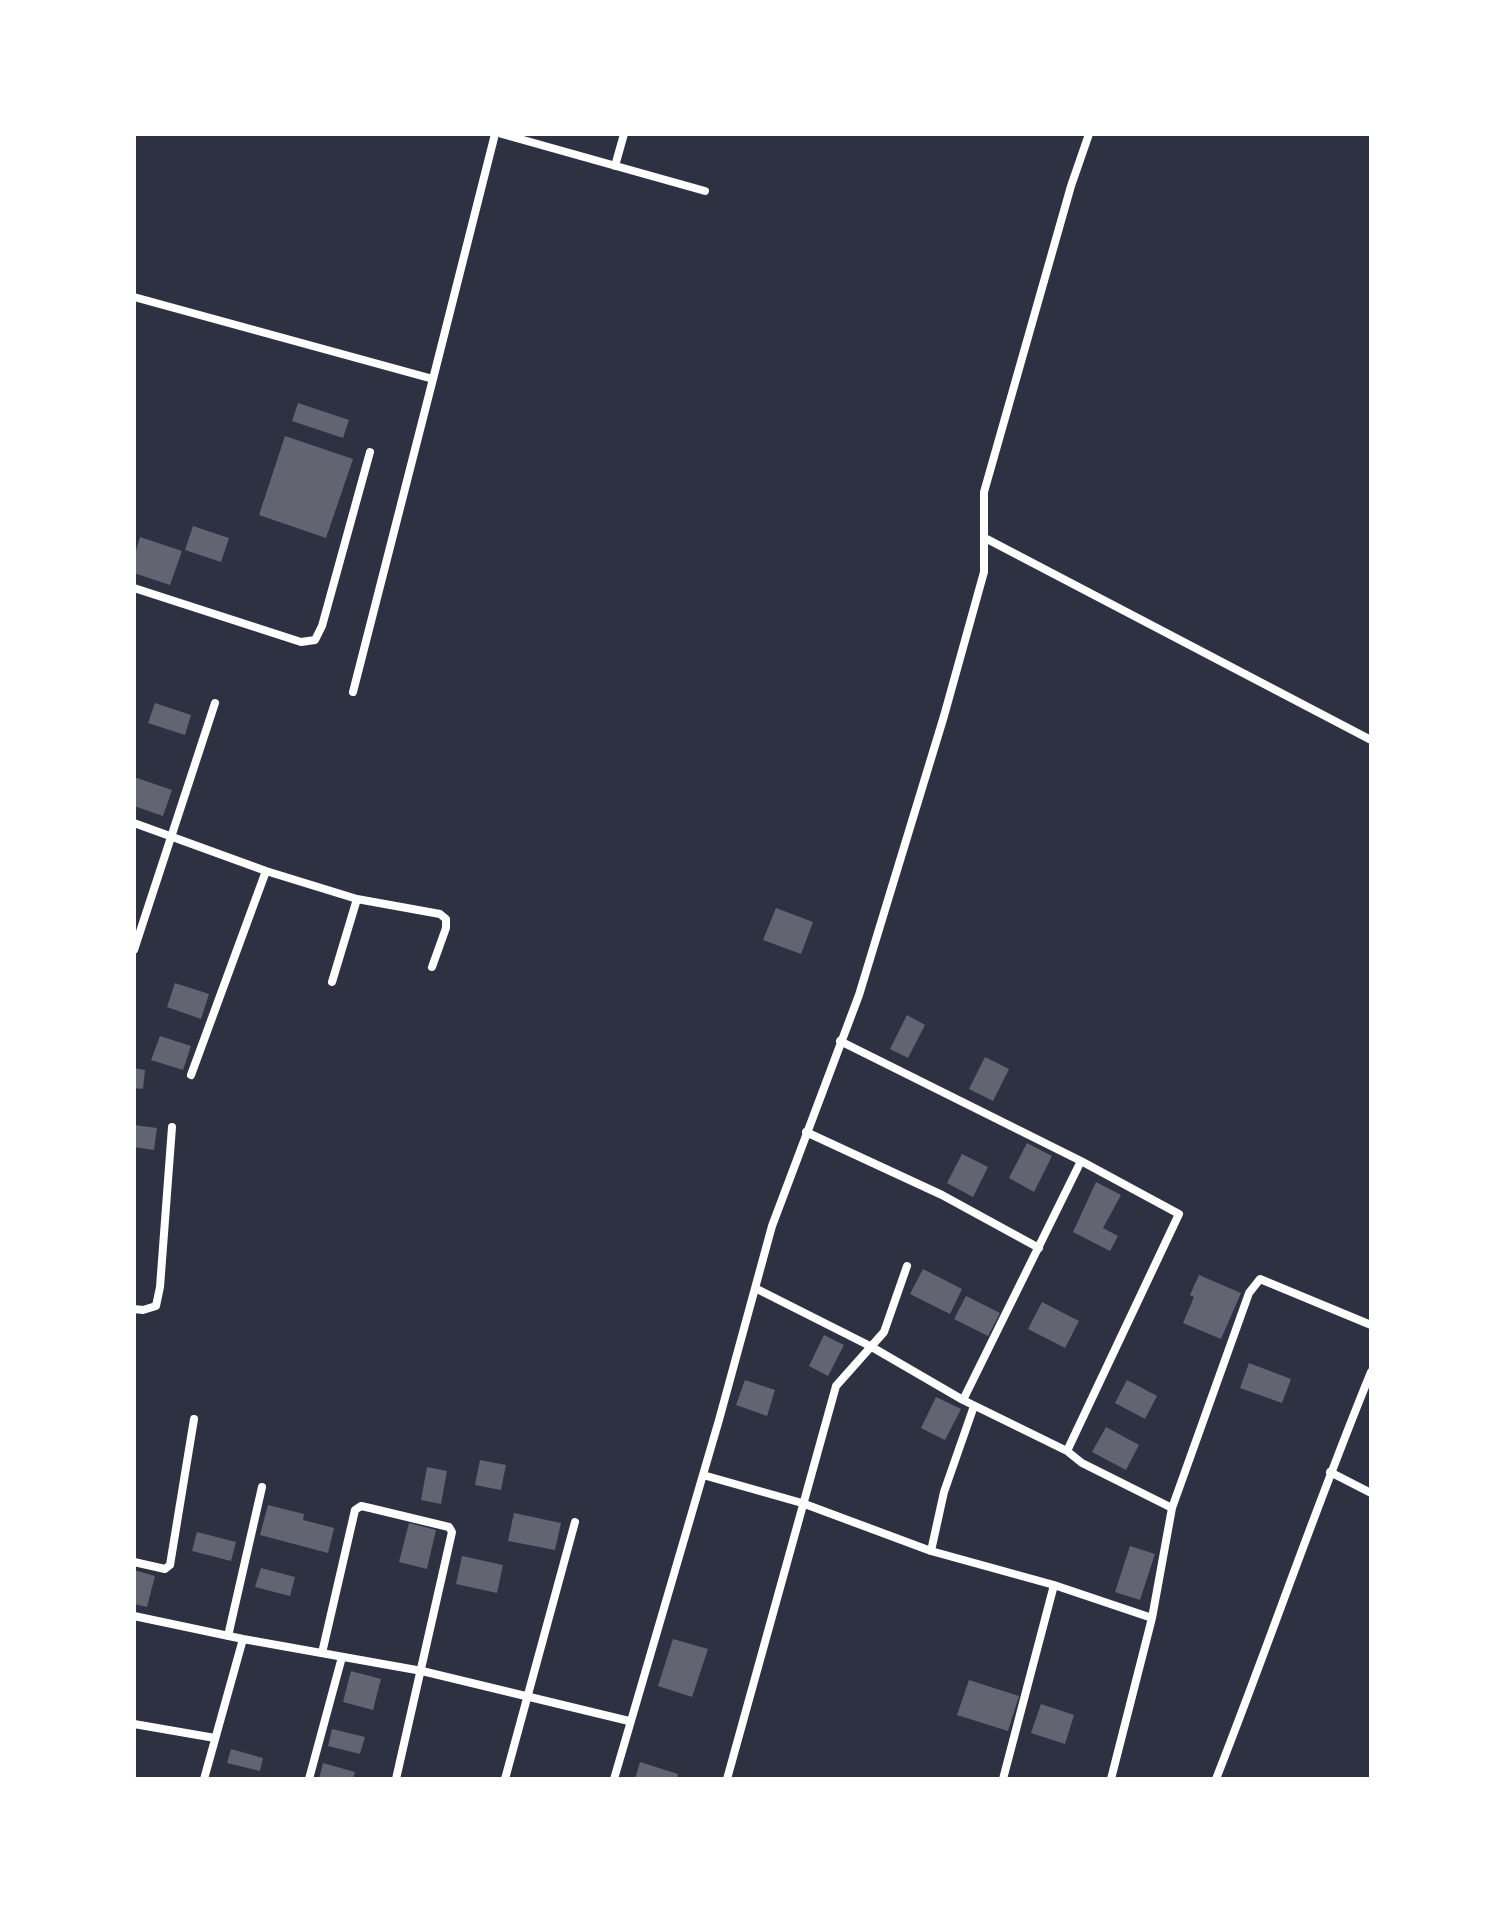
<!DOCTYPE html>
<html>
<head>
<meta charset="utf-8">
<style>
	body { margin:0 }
	#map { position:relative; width:1505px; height:1913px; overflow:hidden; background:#2d3142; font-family:"Roboto Condensed",sans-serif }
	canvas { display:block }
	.frame { position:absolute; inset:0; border:136px solid #fff; pointer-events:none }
</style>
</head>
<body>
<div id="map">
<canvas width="1505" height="1913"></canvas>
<div class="frame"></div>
</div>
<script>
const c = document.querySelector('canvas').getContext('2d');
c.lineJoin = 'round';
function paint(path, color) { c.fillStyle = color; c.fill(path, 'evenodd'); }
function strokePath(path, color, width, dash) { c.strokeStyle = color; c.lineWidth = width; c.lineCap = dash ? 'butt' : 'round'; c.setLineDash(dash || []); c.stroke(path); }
const building = new Path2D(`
	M298,403l51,17 -6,18 -51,-17z
	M285,436l68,23 -27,79 -67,-23z
	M193,526l36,12 -8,24 -36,-12z
	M140,537l42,14 -12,34 -36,-12v-16z
	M155,703l36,12 -6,20 -37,-12z
	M134,777l38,13 -9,26 -29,-10z
	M776,908l37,14 -12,32 -38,-14z
	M175,983l34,11 -8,25 -34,-12z
	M907,1015l18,10 -17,33 -18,-9z
	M160,1036l31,10 -8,24 -32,-10z
	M985,1057l24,12 -16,32 -24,-12z
	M134,1068l11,2 -2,19 -9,-1z
	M134,1125l23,3 -3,22 -20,-3z
	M1027,1143l25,13 -18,36 -25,-14z
	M962,1154l26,13 -15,30 -26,-14z
	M1096,1182l25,13 -18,33 15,8 -8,15 -37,-19z
	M923,1269l39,20 -12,25 -40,-20z
	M1199,1275l42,18 -20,46 -38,-16 11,-26 -4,-2z
	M966,1296l34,17 -12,23 -34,-17z
	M1042,1302l37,19 -14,27 -37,-19z
	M824,1335l20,10 -16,31 -19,-10z
	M1249,1363l42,16 -9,24 -42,-15z
	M745,1380l30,10 -8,26 -31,-11z
	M1127,1380l30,16 -12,23 -30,-16z
	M936,1397l25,12 -16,31 -24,-12z
	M1106,1427l33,18 -13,25 -34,-18z
	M480,1460l26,5 -5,25 -26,-5z
	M427,1467l20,4 -6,33 -20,-4z
	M268,1505l36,9 -1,6 31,8 -6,25 -68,-18z
	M514,1513l47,10 -6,27 -47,-9z
	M409,1523l27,7 -9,39 -28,-7z
	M197,1532l39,10 -5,19 -39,-10z
	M1130,1546l25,8 -15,46 -25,-8z
	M462,1556l41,9 -6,28 -41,-9z
	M261,1568l34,9 -5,19 -35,-9z
	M134,1570l21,6 -8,31 -13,-3z
	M673,1639l35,10 -16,48 -34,-11z
	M351,1671l30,8 -8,31 -30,-8z
	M969,1680l50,16 -11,35 -51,-16z
	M1041,1704l33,11 -9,29 -34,-11z
	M332,1729l33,8 -5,17 -32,-8z
	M231,1749l32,9 -3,13 -33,-8z
	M640,1762l38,12 -1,5h-42z
	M323,1763l32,9 -2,7h-34z`);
const minor = new Path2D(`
	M502,134l203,57
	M615,166l9,-32
	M134,297l299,82 -80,313
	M433,379l62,-245
	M985,538l386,202
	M134,588l167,54 14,-2 7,-14 48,-174
	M134,823l132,48 91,28 83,15 6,5v9l-14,39
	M134,950l81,-247
	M332,982l25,-83
	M840,1041l241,120 98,53 -112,237
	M191,1075l75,-204
	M806,1132l136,63 97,53
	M755,1288l115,58 93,54 104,51 15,12 90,45
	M134,1309l9,1 13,-4 4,-19 12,-160
	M963,1400l118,-239
	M1330,1472l41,21
	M703,1475l99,28 129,48 123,34 98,33
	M931,1551l13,-59 30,-86
	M134,1562l31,7 5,-4 24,-146
	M134,1616l109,23 179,32 207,50
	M228,1636l34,-149
	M322,1653l33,-143 6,-4 9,2 79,19 3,5 -56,247
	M134,1724l81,14
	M204,1779l39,-140
	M309,1779l33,-122
	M505,1779l70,-257
	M614,1779l105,-359 53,-194 87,-231 85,-279 40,-144v-80l87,-306 18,-52
	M727,1779l109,-393 48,-54 23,-66
	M1003,1779l51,-194
	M1111,1779l41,-161 20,-110 77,-215 11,-14 111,46
	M1216,1779c53,-135 100,-273 155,-407`);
paint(building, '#626471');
strokePath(minor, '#fff', 8);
</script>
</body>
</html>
